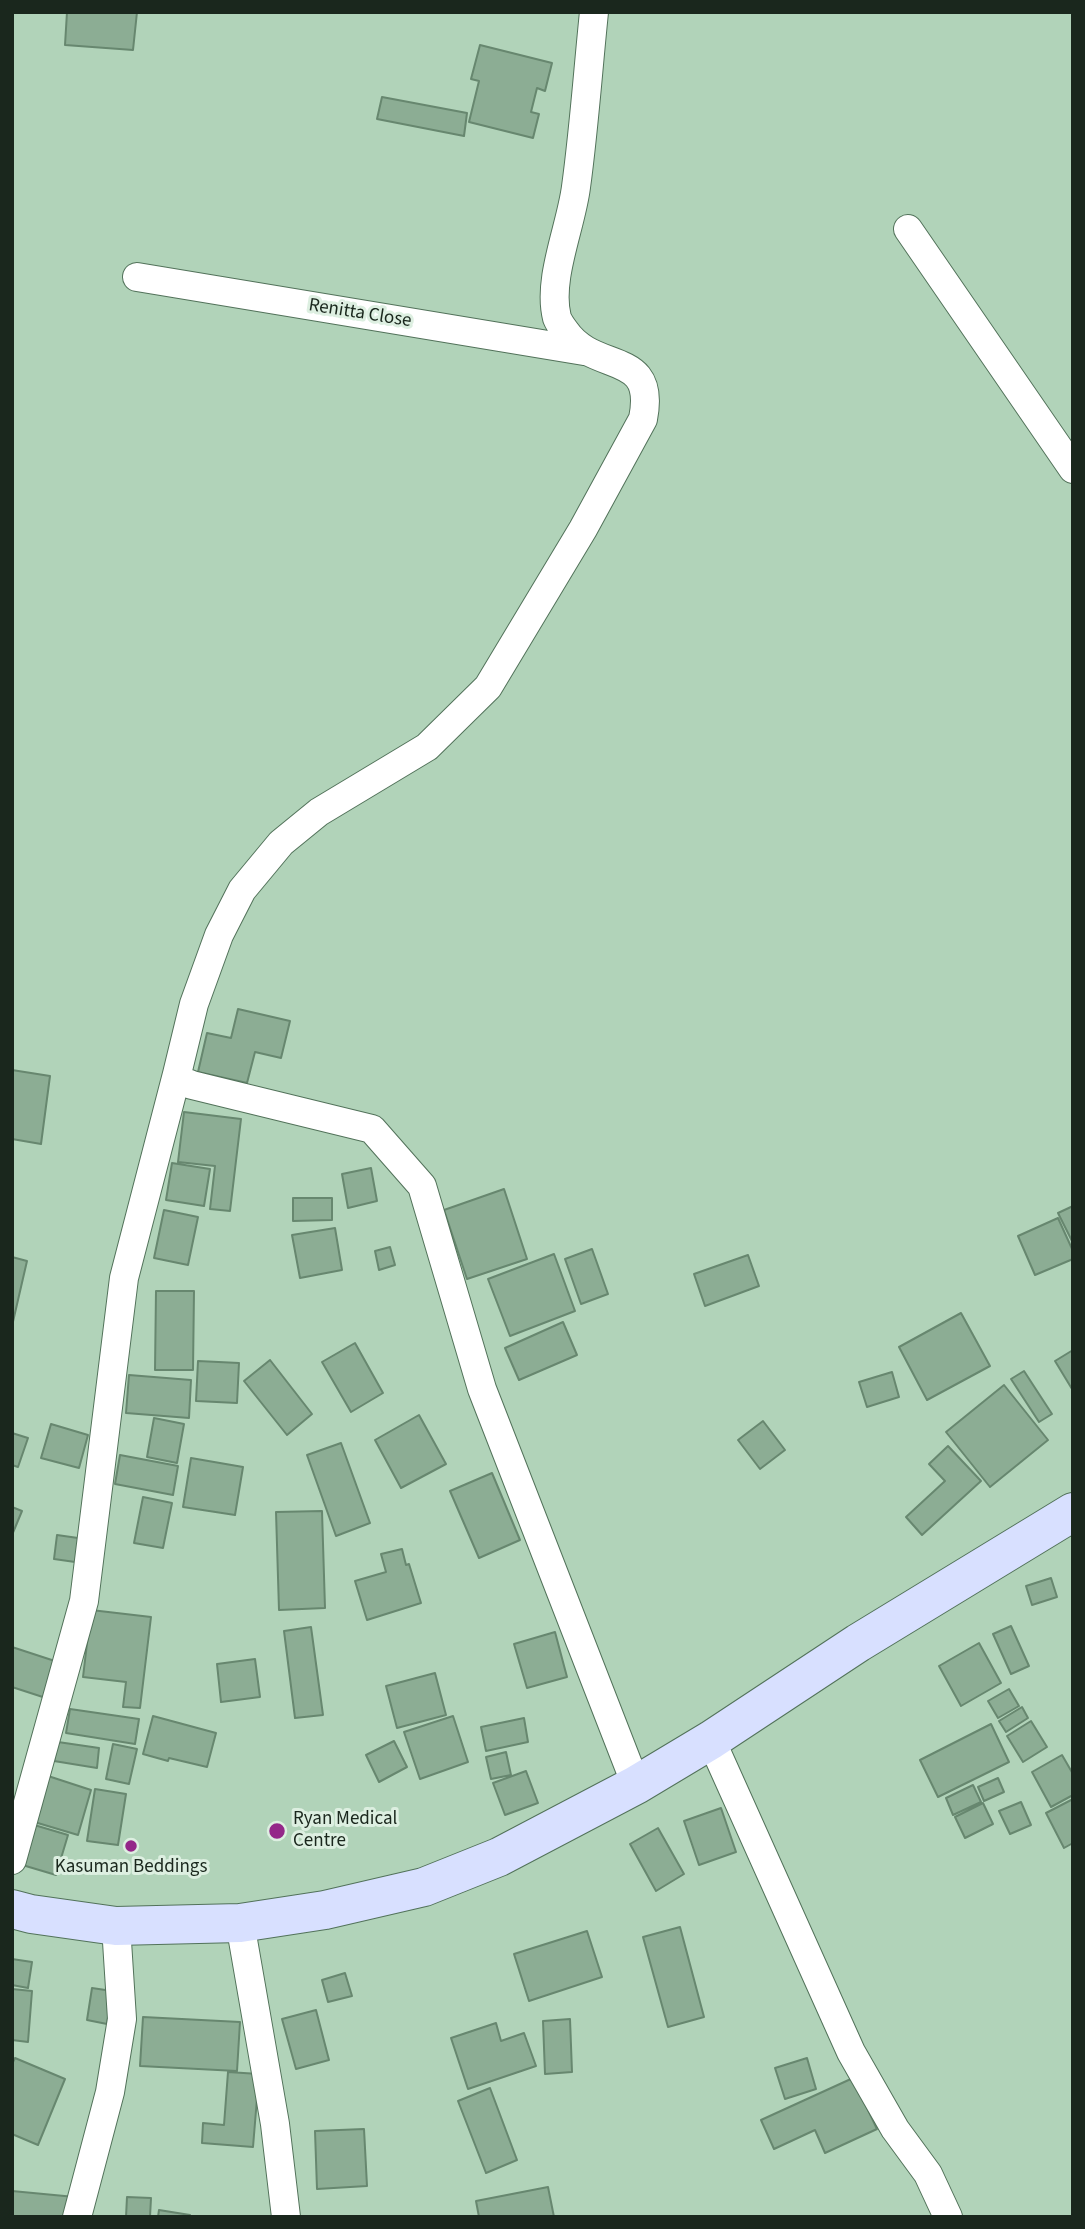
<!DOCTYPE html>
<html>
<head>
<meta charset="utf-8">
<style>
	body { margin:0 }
	#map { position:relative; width:1085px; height:2229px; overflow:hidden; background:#b1d3b9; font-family:"Source Sans 3",sans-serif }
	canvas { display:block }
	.frame { position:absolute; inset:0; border:14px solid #1a271d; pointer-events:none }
</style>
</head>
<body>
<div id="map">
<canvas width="1085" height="2229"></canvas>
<div class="frame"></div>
</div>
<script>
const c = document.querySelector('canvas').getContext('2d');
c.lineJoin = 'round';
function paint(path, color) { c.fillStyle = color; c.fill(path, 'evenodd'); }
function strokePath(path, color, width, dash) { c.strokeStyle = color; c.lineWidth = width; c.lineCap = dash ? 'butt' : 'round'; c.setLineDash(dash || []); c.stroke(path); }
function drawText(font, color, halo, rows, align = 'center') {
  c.font = font + ' "Source Sans 3",sans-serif'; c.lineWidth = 6; c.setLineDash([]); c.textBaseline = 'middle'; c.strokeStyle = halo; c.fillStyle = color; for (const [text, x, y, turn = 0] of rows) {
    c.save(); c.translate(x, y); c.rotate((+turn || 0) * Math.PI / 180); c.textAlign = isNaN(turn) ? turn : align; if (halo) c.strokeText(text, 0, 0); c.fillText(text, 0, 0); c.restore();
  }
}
const building = new Path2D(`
	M67,12h70l-4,38 -68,-5z
	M480,45l72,18 -7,28 -8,-3 -6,24 8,2 -6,24 -64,-16 10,-41 -8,-2z
	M382,97l85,16 -3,23 -87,-17z
	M238,1009l52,12 -9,37 -26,-6 -8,31 -49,-11 9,-39 24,5z
	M12,1070l38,6 -9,68 -29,-5z
	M184,1112l57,7 -11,92 -20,-2 5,-43 -37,-4z
	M172,1163l38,6 -6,37 -38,-6z
	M371,1168l6,33 -29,7 -6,-34z
	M504,1189l23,70 -60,20 -23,-69z
	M293,1198h39v22l-39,1z
	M1073,1206v37l-15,-30z
	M164,1210l34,7 -10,48 -34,-7z
	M1058,1218l15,33v8l-38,16 -17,-39z
	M335,1228l7,42 -42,8 -8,-43z
	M390,1247l5,18 -16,5 -4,-19z
	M592,1249l16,45 -27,10 -16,-45z
	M554,1254l21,57 -65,25 -22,-57z
	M748,1255l11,31 -54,20 -11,-32z
	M12,1257l15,4 -15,65z
	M156,1291h38l-1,79h-38z
	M961,1313l29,53 -63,34 -28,-53z
	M563,1322l14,33 -58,25 -14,-32z
	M355,1343l28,50 -32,19 -29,-50z
	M1073,1350v38l-1,1 -17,-28z
	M270,1360l42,54 -25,21 -43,-54z
	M198,1361l41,2 -2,40 -41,-2z
	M1024,1371l28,43 -13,8 -28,-43z
	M892,1372l7,25 -32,10 -8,-25z
	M129,1375l62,5 -2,38 -63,-5z
	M1004,1385l44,55 -58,47 -44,-55z
	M419,1415l27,49 -45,24 -26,-48z
	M154,1418l30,6 -7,39 -30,-6z
	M763,1421l22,29 -25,19 -22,-29z
	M51,1424l37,11 -9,33 -38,-10z
	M12,1433l16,5 -10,29 -6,-2z
	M341,1443l29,80 -34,13 -29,-81z
	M948,1446l33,35 -59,54 -16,-18 39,-36 -16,-17z
	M120,1455l58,11 -5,29 -58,-11z
	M191,1458l52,9 -8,48 -52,-8z
	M492,1473l28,67 -41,18 -29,-67z
	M143,1497l29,6 -9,45 -29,-5z
	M12,1507l10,4 -10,24z
	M322,1511l3,97 -46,2 -3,-98z
	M57,1535l28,4 -3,24 -28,-4z
	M402,1549l4,16 3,-1 12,39 -54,17 -12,-39 31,-9 -5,-18z
	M1051,1578l6,19 -25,8 -6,-19z
	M91,1610l60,7 -11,91 -17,-1 3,-25 -43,-5z
	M1011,1626l18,40 -18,8 -18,-40z
	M311,1627l12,88 -28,3 -11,-87z
	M555,1632l12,45 -40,11 -13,-44z
	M979,1643l22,40 -40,23 -22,-40z
	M12,1647l52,17 -12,36 -40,-13z
	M255,1659l5,38 -39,5 -4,-38z
	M435,1673l11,42 -49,13 -11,-42z
	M1009,1689l10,17 -21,12 -10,-17z
	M1022,1707l6,11 -22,14 -7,-11z
	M70,1709l69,10 -4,25 -69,-11z
	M153,1716l63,17 -9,34 -38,-9 -1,3 -25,-7z
	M453,1716l15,46 -48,17 -16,-47z
	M524,1718l4,24 -42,9 -5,-24z
	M1031,1721l16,26 -24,15 -16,-26z
	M991,1724l18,38 -71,35 -18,-37z
	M394,1741l13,26 -28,15 -13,-27z
	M58,1742l41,6 -2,20 -43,-7z
	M113,1744l24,5 -8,35 -23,-5z
	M506,1752l5,23 -20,4 -5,-22z
	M1062,1755l11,19v21l-22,12 -19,-35z
	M526,1771l12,32 -33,12 -12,-32z
	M45,1775l46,15 -13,45 -47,-14z
	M998,1778l6,14 -20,9 -6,-14z
	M973,1785l8,17 -28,13 -7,-17z
	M95,1789l31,5 -8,51 -31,-4z
	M1073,1799v44l-9,5 -18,-35z
	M1021,1802l10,23 -21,9 -11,-23z
	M983,1803l10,21 -28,14 -10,-21z
	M721,1808l15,44 -37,13 -15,-44z
	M31,1824l37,11 -12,40 -37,-11z
	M658,1828l26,46 -28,17 -26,-47z
	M680,1927l24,90 -36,10 -25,-90z
	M587,1931l15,46 -73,24 -15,-47z
	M12,1959l20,3 -4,26 -16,-3z
	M345,1973l7,23 -24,6 -6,-22z
	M92,1988l20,3 -5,33 -20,-4z
	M12,1989l20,2 -4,51 -16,-2z
	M316,2010l13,50 -33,9 -14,-50z
	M143,2017l97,5 -3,49 -97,-5z
	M570,2019l2,53 -27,2 -2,-53z
	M496,2023l5,18 23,-8 12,33 -68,23 -17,-51z
	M15,2058l50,21 -27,66 -26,-11v-70z
	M807,2058l9,31 -31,10 -10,-31z
	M228,2072l31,2 -6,73 -51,-4 1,-20 21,2z
	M853,2078l24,51 -52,24 -10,-23 -41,19 -13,-29z
	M490,2088l27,72 -31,13 -28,-72z
	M364,2129l3,57 -50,3 -2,-58z
	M548,2187l6,30h-75l-3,-16z
	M12,2191l63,6 -2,20 -61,-1z
	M127,2197l24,1 -1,19h-24z
	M159,2210l31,5v2h-32z`);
const street = new Path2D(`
	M594,12c-6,58 -10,117 -18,175 -5,40 -29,92 -19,131 2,5 5,9 8,13 30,44 92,17 78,88l-60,110 -95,158 -61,60 -108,65 -38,31 -39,47 -23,45 -25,69 -17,70 5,7 10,4 180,44 50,57 60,203 154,396
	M908,229l165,240
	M137,277l447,74
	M711,1740l140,312 44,77 33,45 20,43
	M12,1860l72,-259 40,-323 53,-204
	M240,1923l35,201 11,93
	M77,2217l33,-125 12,-73 -6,-93`);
const secondary = new Path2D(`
	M12,1909l19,5 85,12 124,-3 85,-13 99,-23 75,-30 137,-72 75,-45 147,-97 215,-131`);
const markers = [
	[277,1831,9,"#942789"],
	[131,1846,7,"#942789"]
];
const streetNames = [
	["Renitta Close",360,314,9]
];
const poiNames = [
	["Ryan Medical",293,1820],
	["Centre",293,1842],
	["Kasuman Beddings",131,1868,"center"]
];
paint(building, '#8cad94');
strokePath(building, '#67876f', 2);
strokePath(street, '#52725a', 30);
strokePath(secondary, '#52725a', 40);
strokePath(street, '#fff', 28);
strokePath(secondary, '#d8e0ff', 38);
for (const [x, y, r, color] of markers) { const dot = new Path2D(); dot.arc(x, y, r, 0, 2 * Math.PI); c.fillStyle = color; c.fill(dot); strokePath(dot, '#ddefe1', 2.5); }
drawText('19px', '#1a271d', '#ddefe1', streetNames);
drawText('19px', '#1a271d', '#ddefe1', poiNames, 'left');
</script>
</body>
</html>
